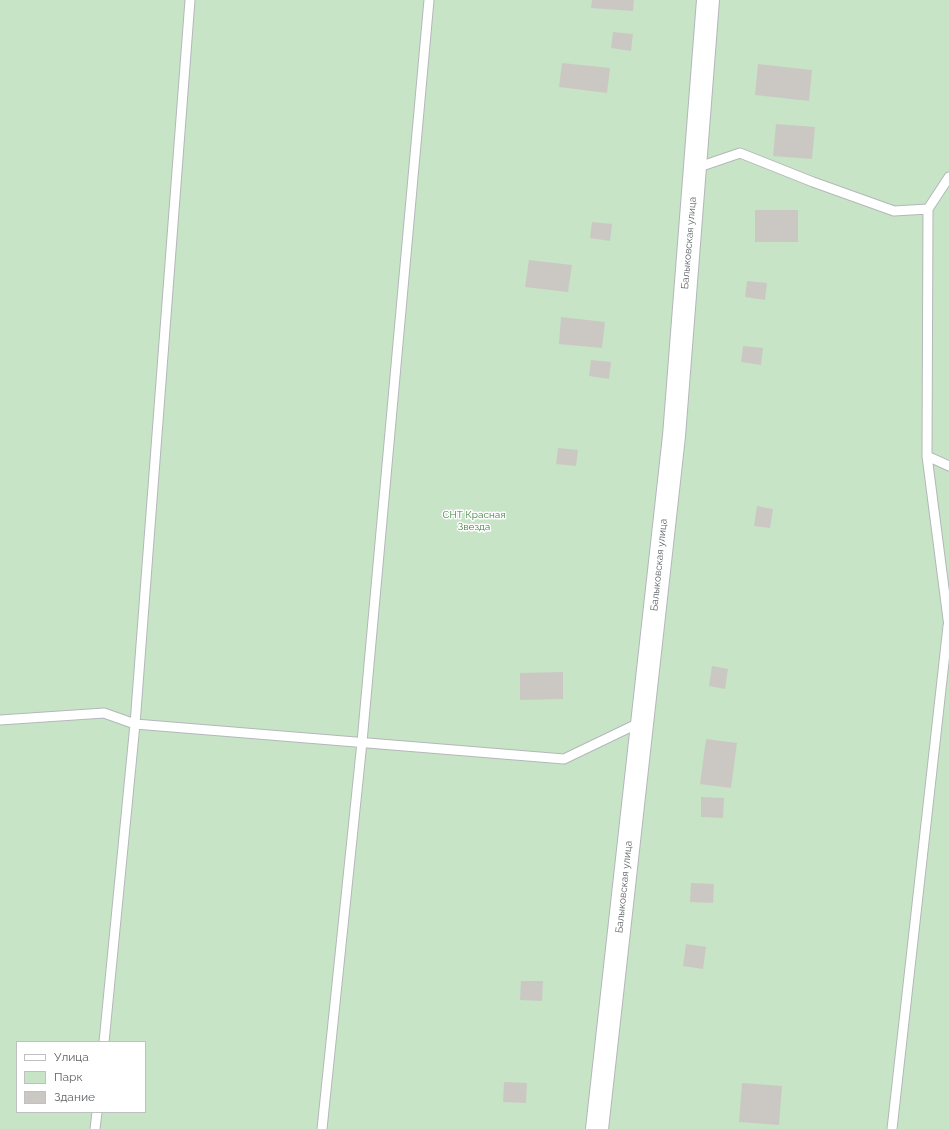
<!DOCTYPE html>
<html>
<head>
<meta charset="utf-8">
<style>
	body { margin:0 }
	#map { position:relative; width:949px; height:1129px; overflow:hidden; background:#efede7; font-family:Raleway,sans-serif }
	canvas { display:block }
	.legend { position:absolute; left:16px; top:1041px; width:130px; height:72px; box-sizing:border-box; background:#fff; border:1px solid #bfc0c2; margin:0; padding:5px 7px; list-style:none; font-size:12px; color:#5e6266 }
	.legend li { display:flex; align-items:center; gap:8px; height:20px }
	.legend b { width:20px; border:1px solid #bfc0c2 }
</style>
</head>
<body>
<div id="map">
<canvas width="949" height="1129"></canvas>
<ul class="legend">
<li><b style="height:5px;background:#fff"></b>Улица</li>
<li><b style="height:11px;background:#c7e4c6"></b>Парк</li>
<li><b style="height:11px;background:#cbc8c4"></b>Здание</li>
</ul>
</div>
<script>
const c = document.querySelector('canvas').getContext('2d');
c.lineJoin = 'round';
function paint(path, color) { c.fillStyle = color; c.fill(path, 'evenodd'); }
function strokePath(path, color, width, dash) { c.strokeStyle = color; c.lineWidth = width; c.lineCap = dash ? 'butt' : 'round'; c.setLineDash(dash || []); c.stroke(path); }
function drawText(font, color, halo, rows, align = 'center') {
  c.font = font + ' Raleway,sans-serif'; c.lineWidth = 3; c.setLineDash([]); c.textBaseline = 'middle'; c.strokeStyle = halo; c.fillStyle = color; for (const [text, x, y, turn = 0] of rows) {
    c.save(); c.translate(x, y); c.rotate((+turn || 0) * Math.PI / 180); c.textAlign = isNaN(turn) ? turn : align; if (halo) c.strokeText(text, 0, 0); c.fillText(text, 0, 0); c.restore();
  }
}
const green = new Path2D(`
	M0,0h949v1129h-949zM17,1042h128v70h-128z`);
const building = new Path2D(`
	M592,0h42l-1,11 -42,-3z
	M613,32l20,2 -2,17 -20,-3z
	M562,63l48,5 -3,25 -48,-6z
	M758,64l54,6 -3,31 -54,-6z
	M776,124l39,3 -3,32 -39,-3z
	M755,210h43v32h-43z
	M592,222l20,2 -2,17 -20,-3z
	M529,260l43,5 -4,27 -43,-5z
	M747,281l20,2 -2,17 -20,-3z
	M561,317l44,5 -3,26 -43,-4z
	M743,346l20,2 -2,17 -20,-3z
	M591,360l20,2 -2,17 -20,-3z
	M558,448l20,2 -2,16 -20,-2z
	M757,506l16,3 -3,19 -16,-2z
	M712,666l16,3 -3,20 -16,-3z
	M563,672v27l-43,1v-27z
	M706,739l31,4 -6,45 -31,-4z
	M701,797l23,1 -1,20 -22,-1z
	M691,883l23,1 -1,19 -23,-1z
	M686,944l20,3 -3,22 -20,-3z
	M521,981h22l-1,20 -22,-1z
	M504,1082l23,1 -1,20 -23,-1z
	M742,1083l40,3 -3,39 -40,-3z`);
const lane = new Path2D(`
	M696,168l44,-15 73,29 81,29 34,-2 21,-32
	M928,209l-1,247 22,10
	M927,456l22,171
	M0,720l104,-7 31,11 429,35 77,-37
	M104,1042l31,-318 55,-724
	M95,1129l2,-17
	M322,1129l40,-387 67,-742
	M892,1129l56,-503`);
const secondary = new Path2D(`
	M597,1129l77,-693 34,-436`);
const streetNames = [
	["Балыковская улица",689,243,-85],
	["Балыковская улица",659,565,-84],
	["Балыковская улица",624,887,-84]
];
const parkNames = [
	["СНТ Красная",474,515],
	["Звезда",474,527]
];
paint(green, '#c7e4c6');
paint(building, '#cbc8c4');
strokePath(lane, '#b4b7ba', 11);
strokePath(secondary, '#b3b6ba', 24);
strokePath(lane, '#fff', 9);
strokePath(secondary, '#fff', 22);
drawText('10px', '#5e6266', '#fff', streetNames);
drawText('10px', '#3f8441', '#fff', parkNames);
</script>
</body>
</html>
